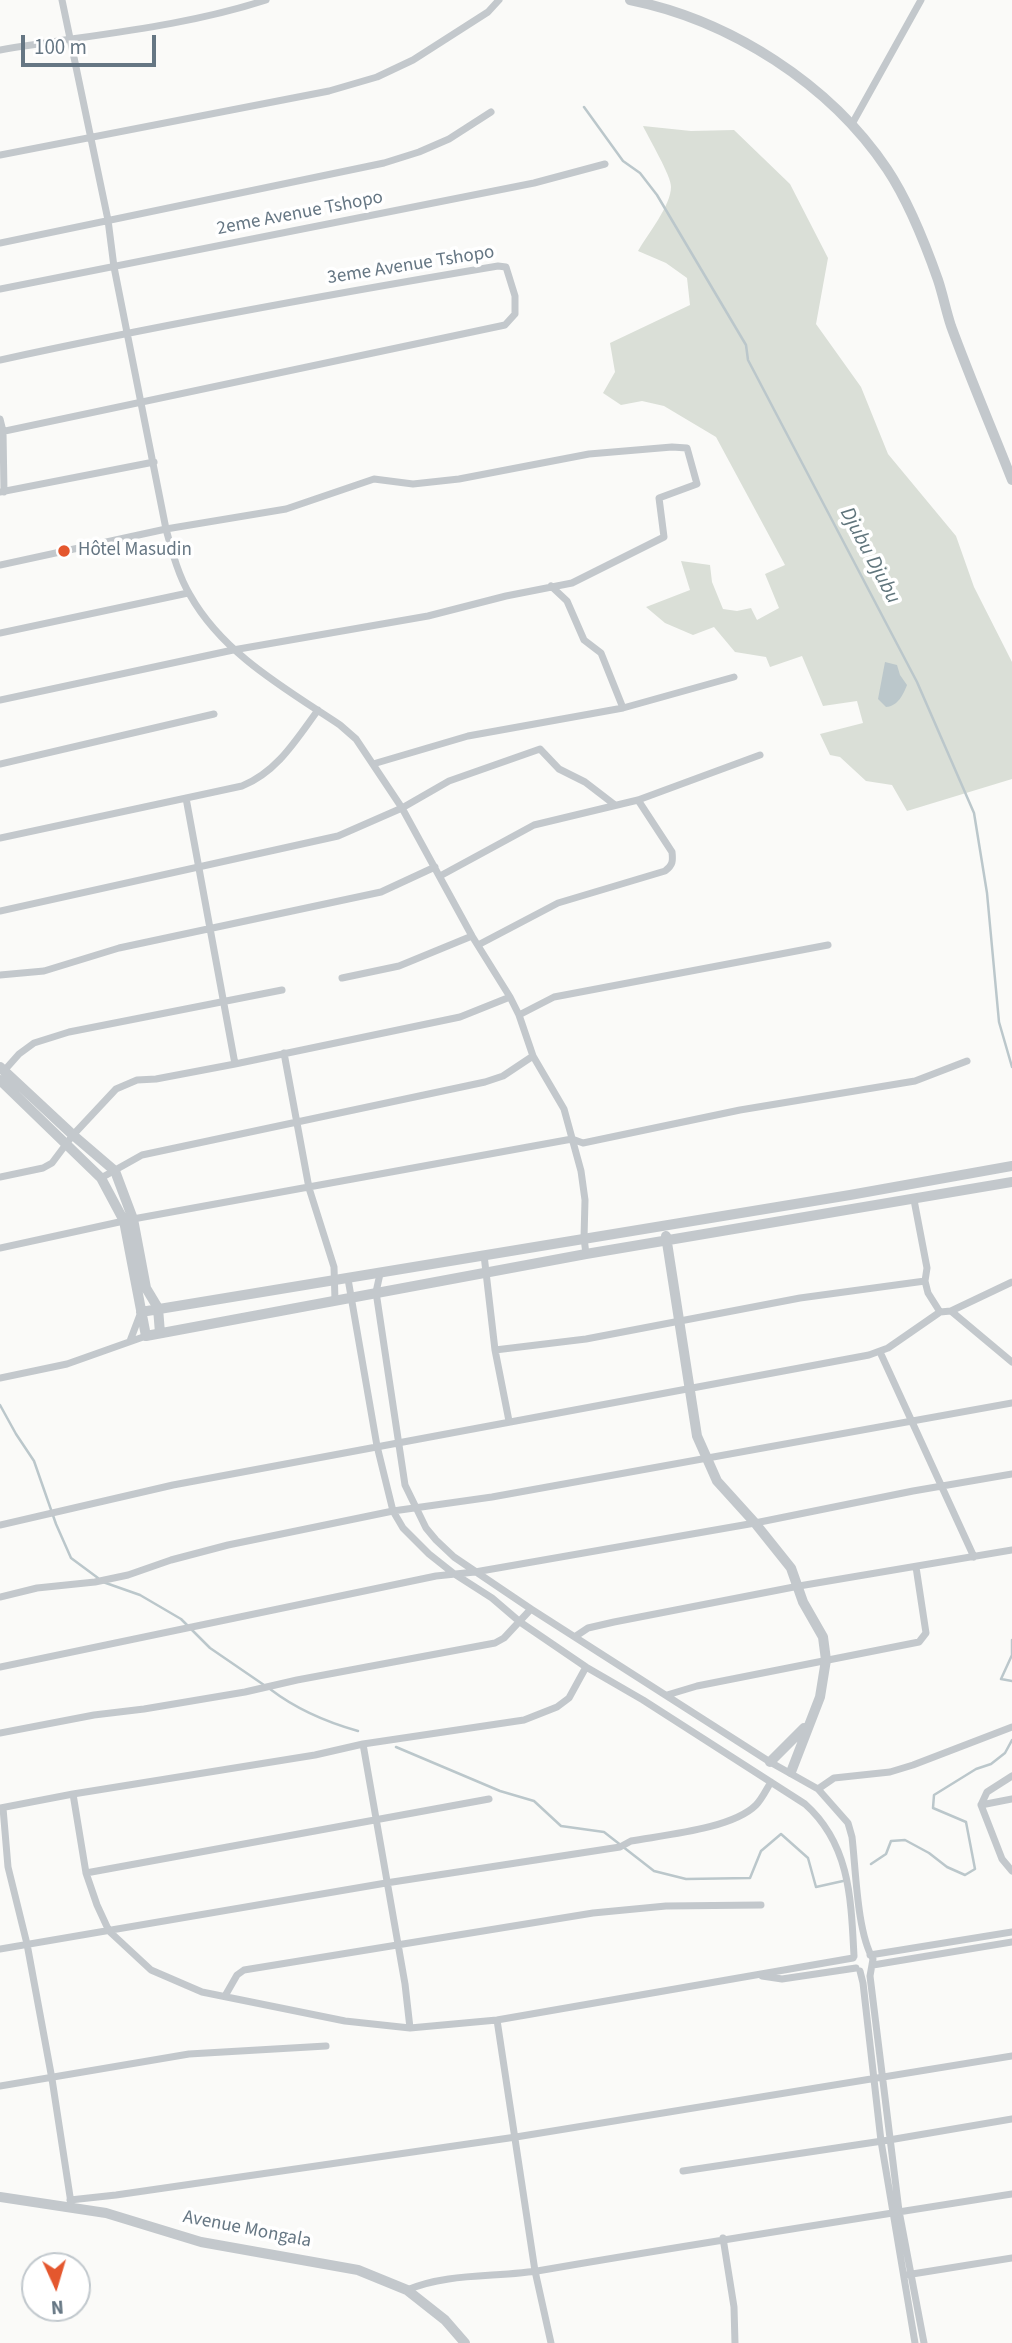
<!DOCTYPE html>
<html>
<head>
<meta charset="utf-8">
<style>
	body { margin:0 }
	#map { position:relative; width:1012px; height:2343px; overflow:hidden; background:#fafaf8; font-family:"Source Sans 3",sans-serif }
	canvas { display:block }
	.north { position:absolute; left:21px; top:2252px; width:70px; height:70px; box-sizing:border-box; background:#fff; border:2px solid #c1c8cd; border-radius:50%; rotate:176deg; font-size:19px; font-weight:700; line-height:28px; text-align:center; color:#657683 }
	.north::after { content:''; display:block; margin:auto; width:24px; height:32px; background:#e4572e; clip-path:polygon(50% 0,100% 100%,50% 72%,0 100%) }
	.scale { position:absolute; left:21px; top:35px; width:135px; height:32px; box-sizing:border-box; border:4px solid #657683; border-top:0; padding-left:9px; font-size:21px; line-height:24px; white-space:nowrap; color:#657683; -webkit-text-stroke:5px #fff; paint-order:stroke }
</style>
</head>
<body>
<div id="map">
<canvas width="1012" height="2343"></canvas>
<div class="north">N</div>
<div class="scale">100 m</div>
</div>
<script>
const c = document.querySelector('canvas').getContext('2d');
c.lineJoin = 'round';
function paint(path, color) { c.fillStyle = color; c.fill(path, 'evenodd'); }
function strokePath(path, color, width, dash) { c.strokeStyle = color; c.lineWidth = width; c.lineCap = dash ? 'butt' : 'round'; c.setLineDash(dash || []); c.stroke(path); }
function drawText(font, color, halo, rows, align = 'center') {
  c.font = font + ' "Source Sans 3",sans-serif'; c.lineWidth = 7; c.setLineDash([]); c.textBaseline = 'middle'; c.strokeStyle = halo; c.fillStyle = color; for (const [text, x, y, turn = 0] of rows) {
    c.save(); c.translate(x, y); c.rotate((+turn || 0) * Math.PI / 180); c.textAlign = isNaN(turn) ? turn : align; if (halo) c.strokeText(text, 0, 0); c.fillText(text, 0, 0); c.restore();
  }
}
const green = new Path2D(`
	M643,126l48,5 43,-1 56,54 38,74 -12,66 45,63 27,67 68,82 18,51 38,75v117l-105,32 -15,-26 -26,-4 -26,-24 -10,-2 -10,-21 43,-11 -6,-22 -34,5 -21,-50 -32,11 -4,-10 -31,-5 -21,-25 -21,8 -28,-12 -19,-16 44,-17 -9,-29 29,4 2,17 11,27 14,2 14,-3 6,12 22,-12 -14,-34 20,-9 -69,-128 -52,-31 -22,-5 -21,4 -18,-12 12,-21 -5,-29 80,-38 -3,-27 -21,-15 -28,-12c10,-17 33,-46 33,-64 1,-10 -23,-50 -28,-61z`);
const water = new Path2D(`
	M885,662l12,3 3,10 7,10c-4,10 -9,21 -21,22l-8,-8z`);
const stream = new Path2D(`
	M584,107l39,54 17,12 17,22 89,150 2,15 169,322 57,131 13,80 12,129 13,45
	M0,1405l16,29 18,27 22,63 15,34 27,20
	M103,1582l37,13 41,24 29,29 54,37
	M1012,1640v15l-11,24 11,2
	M270,1689c26,20 56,33 88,42
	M396,1747l104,44 34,10 27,25 43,6 50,39 32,8 64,-1 11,-27 20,-17 27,24 8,29 27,-6
	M871,1864l15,-10 5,-13 14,-1 24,13 18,14 18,8 10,-6 -9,-47 -33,-14 1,-13 42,-26 15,-5 14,-11 7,-13`);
const minor = new Path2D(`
	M62,0l46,220 6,47 52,262c6,22 12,46 24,66 33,59 96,94 150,130l16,14 46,69 70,128 38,61 9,18 14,41 31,53 17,62 4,29 -1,38 2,16
	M0,50c88,-15 180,-22 266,-50
	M852,124l69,-124
	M0,155l329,-64 48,-14 36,-17 75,-48 11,-12
	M0,243l384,-80 35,-11 30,-13 42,-27
	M0,289l534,-106 71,-19
	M0,360c165,-36 331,-66 498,-94l8,1 9,29v18l-10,11 -505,107
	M0,419l3,12 1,61
	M0,492l154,-30
	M0,565l166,-36 120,-20 88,-30 39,5 46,-5 130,-25 83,-7 15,1 10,36 -38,14 5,39 -92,46 -66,13 -78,20 -195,34 -233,50
	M551,586l16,15 17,39 17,13 22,55
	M0,633l188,-40
	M0,764l214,-50
	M373,764l95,-28 155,-28 111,-31
	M186,798l49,266
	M0,838l242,-52c35,-14 54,-46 76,-76
	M440,876l94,-51 104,-25 122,-45
	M0,911l338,-75 64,-28 47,-27 91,-32 19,20 26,13 30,23
	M478,945l80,-42 107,-32c8,-6 8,-10 7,-19l-34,-52
	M0,975l44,-4 75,-23 262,-56 54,-25
	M342,978l57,-12 73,-30
	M519,1015l35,-18 274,-52
	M284,1053l25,135 25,79 1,33
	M3,1072l16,-18 15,-11 35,-11 213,-42
	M0,1177l43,-9 9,-5 21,-28 43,-46 21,-9 19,-1 79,-15 225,-47 50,-20
	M101,1178l41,-23 343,-73 18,-6 30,-20
	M914,1200l13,68 -2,13 3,12 12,19 11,-1 61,51
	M0,1248l133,-29 439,-80 11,4 157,-33 175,-29 52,-20
	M484,1255l11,95 14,71
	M380,1274l-4,18 29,193 21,43 10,12 18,17 77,52 239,153 48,27 30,34 4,14c4,34 5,95 21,122l-3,17 29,235 25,132
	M348,1279l29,167 16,65 10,17 26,26 24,19 39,25 28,24 66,45 57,33 162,104c45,40 46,95 49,152
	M951,1311l61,-29
	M130,1341l11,-29
	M495,1350l91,-11 214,-41 125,-17
	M880,1352l94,205
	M0,1378l67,-14 79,-28
	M0,1525l173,-40 696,-130 19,-7 52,-36
	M0,1597l37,-9 58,-6 33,-7 43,-15 57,-15 165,-34 99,-14 520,-94
	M576,1636l12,-8 26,-6 185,-36 213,-36
	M0,1667l436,-91 39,-4 280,-49 158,-32 99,-17
	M667,1695l30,-9 222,-44 7,-9 -10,-66
	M0,1733l94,-18 50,-6 101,-17 52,-12 198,-37 9,-5 27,-29
	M363,1744l42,240 5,44
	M1012,1776l-25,16 -6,13 21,54 10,12
	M818,1789l16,-11 56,-6 23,-7 99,-38
	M73,1794l13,79 11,32 12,26 42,39 51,22 143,29 65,7 87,-8 356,-62
	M981,1805l31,-6
	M0,1808l73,-14 242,-39 48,-11 161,-24 33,-13 12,-9 17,-31
	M3,1808l5,59 19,77 25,135 19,124
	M86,1873l403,-74
	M0,1949l386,-66 234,-36 11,-6c33,-6 101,-12 125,-36 6,-6 10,-15 15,-23
	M870,1955l142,-23
	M873,1965l139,-23
	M860,1971l3,12 18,158 34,202
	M762,1976l20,3 74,-11
	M225,1996l12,-21 7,-5 349,-57 73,-7 95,-1
	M497,2020l38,251 16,72
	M0,2086l189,-32 137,-8
	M683,2171l206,-31 123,-21
	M70,2200l46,-5 400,-58 496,-81
	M723,2238l11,69 1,36
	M906,2275l106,-17
	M407,2290c42,-18 91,-12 136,-20 156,-27 313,-51 469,-76`);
const tertiary = new Path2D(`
	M630,0c100,20 200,84 257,169 22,33 38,74 51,111 5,15 8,31 13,46 19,52 41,103 61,154
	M0,1067l73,68 42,36 18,48 13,69 12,20 2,25
	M0,1080l101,98 23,43 22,115 440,-82 426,-72
	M666,1236l31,200 20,45 38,42 36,45 12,34 20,35 3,23 -6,37 -29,75
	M141,1312l709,-117 162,-29
	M770,1762l34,-34
	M0,2197l106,16 95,29 157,28 49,20 38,30 20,23`);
const markers = [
	[64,551,7,"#e4572e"]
];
const streetNames = [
	["2eme Avenue Tshopo",300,214,-11],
	["3eme Avenue Tshopo",411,266,-9],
	["Avenue Mongala",247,2230,11]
];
const poiNames = [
	["Hôtel Masudin",78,551]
];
const waterNames = [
	["Djubu Djubu",869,556,62]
];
paint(green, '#dadfd7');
paint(water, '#bbc7cb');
strokePath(stream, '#bbc7cb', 2.5);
strokePath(minor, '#c3c8cc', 7);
strokePath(tertiary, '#c3c8cc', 10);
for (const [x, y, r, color] of markers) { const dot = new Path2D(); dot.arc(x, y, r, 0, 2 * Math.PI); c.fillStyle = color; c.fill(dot); strokePath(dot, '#fff', 2.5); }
drawText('19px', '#657683', '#fff', streetNames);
drawText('19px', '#657683', '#fff', poiNames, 'left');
drawText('italic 21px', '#60757c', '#fff', waterNames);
</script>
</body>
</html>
